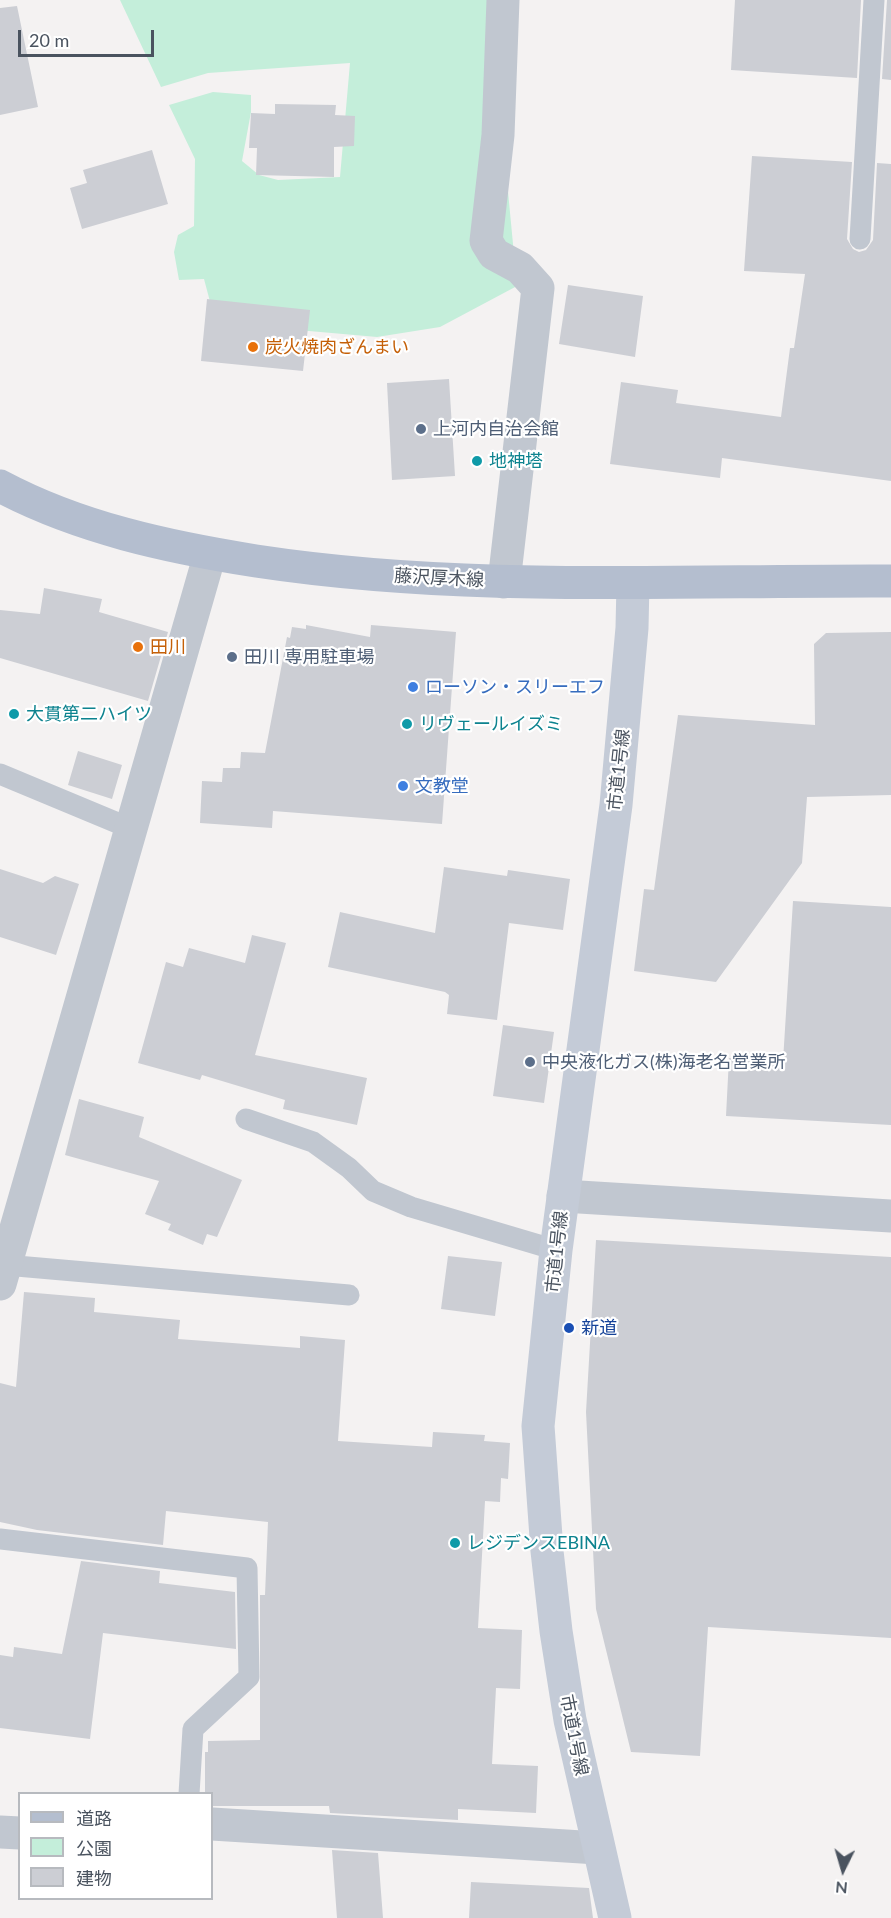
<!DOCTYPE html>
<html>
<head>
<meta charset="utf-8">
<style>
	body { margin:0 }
	#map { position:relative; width:891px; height:1918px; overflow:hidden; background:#f4f2f2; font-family:Lato,"Noto Sans JP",sans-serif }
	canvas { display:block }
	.legend { position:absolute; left:18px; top:1792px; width:195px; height:108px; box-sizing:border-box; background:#fff; border:2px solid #b7babf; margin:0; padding:8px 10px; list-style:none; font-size:18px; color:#4a535f }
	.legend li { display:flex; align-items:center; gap:12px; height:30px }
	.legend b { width:30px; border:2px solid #b7babf }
	.north { position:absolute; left:813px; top:1840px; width:60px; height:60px; -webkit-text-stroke:4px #fff; paint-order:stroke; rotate:185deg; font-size:16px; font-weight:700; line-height:24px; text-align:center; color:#4a535f }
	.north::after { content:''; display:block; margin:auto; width:21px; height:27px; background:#4a535f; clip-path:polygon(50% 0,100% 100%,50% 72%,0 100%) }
	.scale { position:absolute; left:18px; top:30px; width:136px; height:27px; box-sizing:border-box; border:3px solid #4a535f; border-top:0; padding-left:8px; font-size:18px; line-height:21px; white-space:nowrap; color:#4a535f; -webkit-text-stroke:4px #fff; paint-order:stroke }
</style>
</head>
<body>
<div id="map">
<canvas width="891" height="1918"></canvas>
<ul class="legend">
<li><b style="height:8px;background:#b4becf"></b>道路</li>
<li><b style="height:16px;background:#c4eeda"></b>公園</li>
<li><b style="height:16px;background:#ccced4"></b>建物</li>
</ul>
<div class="north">N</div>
<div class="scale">20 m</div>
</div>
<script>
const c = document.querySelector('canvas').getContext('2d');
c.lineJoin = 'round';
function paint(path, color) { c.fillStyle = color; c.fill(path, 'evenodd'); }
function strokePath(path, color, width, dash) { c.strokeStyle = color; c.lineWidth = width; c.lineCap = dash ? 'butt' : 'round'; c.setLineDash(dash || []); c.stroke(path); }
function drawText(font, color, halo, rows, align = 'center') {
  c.font = font + ' Lato,"Noto Sans JP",sans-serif'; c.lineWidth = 4.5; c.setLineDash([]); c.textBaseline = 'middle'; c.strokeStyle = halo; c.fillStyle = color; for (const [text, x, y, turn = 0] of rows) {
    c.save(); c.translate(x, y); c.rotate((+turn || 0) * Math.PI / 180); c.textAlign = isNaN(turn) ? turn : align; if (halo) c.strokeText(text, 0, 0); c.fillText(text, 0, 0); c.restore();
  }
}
const green = new Path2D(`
	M120,0h382l3,160 12,126 -77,41 -63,10 -68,-6 -58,2 -39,-24 -8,-30 -25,1 -5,-28 4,-17 16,-9 1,-67 -26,-54 44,-13 38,3v17l-9,49 17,14 19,5 62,-3 10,-114 -142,10 -47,14z`);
const building = new Path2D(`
	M735,0h126l-4,78 -126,-8z
	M887,0h4v80l-9,-1z
	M17,6l21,101 -38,8v-107z
	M275,104l61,1 -1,10 20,1 -1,30 -20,1v30l-78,-2 1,-27h-8l2,-35 24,1z
	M152,150l16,54 -86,25 -12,-41 17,-5 -4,-13z
	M752,156l100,6 -5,77 6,10 6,3 7,-2 7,-10 4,-77 14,1v317l-169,-23 -2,20 -110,-14 11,-82 57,8 -2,13 105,14 9,-69h4l11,-74 -61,-3z
	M568,285l75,11 -8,61 -76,-13z
	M207,299l103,11 -7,61 -102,-10z
	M449,379l6,97 -63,4 -5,-97z
	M44,588l58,11 -3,13 69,20 -20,69 -148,-43v-48l40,4z
	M306,625l64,12 1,-12 85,7 -14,192 -169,-13 -1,17 -72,-5 2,-42 20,1 1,-14h17l1,-16 24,1 22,-116 3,1 2,-11 14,2z
	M891,632v163l-84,2 -5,66 -86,119 -82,-11 10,-82 10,1 24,-175 137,10 -1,-81 12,-11z
	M78,751l44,14 -10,34 -44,-14z
	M444,867l63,9 1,-6 62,9 -7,51 -54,-7 -12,97 -50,-6 2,-19 -4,-3 -117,-25 12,-55 95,21z
	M0,869l43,14 12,-7 24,8 -23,71 -56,-18z
	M793,901l98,6v218l-165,-9 3,-58 54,3z
	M252,935l34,8 -31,112 112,23 -10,47 -74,-16 2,-9 -83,-25 -2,5 -62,-17 28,-101 17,5 6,-19 56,15z
	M503,1025l51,7 -10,71 -51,-7z
	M79,1099l65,18 -5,20 103,43 -25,57 -10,-3 -4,11 -35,-15 3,-6 -26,-10 14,-33 -94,-26z
	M596,1240l295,17v381l-183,-11 -8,129 -69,-4 -35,-143 -10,-197z
	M448,1256l54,6 -7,54 -54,-7z
	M24,1292l71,6 -1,14 86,8 -2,19 122,9v-12l45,4 -7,101 94,6 1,-15 52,3 -1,6 26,2 -2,36 -7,-1 -1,24 -15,-1 -7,127 44,2 -2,59 -24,-1 -4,76 46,2 -2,47 -78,-4v11l-128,-7 -1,-7h-117v-12h-7v-42h3v-11l52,-1v-145h5l3,-73 -102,-11 -3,34 -126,-15 -37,-8v-139l16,4z
	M81,1561l79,10 -1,12 76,9 1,57 -133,-16 -13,106 -90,-11v-73l13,2 1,-10 48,7z
	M332,1850l46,3 5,65h-46z
	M471,1882l118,6 4,30h-124z`);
const lane = new Path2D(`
	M860,239l14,-239
	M0,774l132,55
	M246,1119l67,23 36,26 24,23 38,16 145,43
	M5,1265l344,30
	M0,1539l247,29 2,109 -56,52 -4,65`);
const street = new Path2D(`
	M503,0l-5,135 -12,106 8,13 26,14 18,20 -34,294
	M563,1196l328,20
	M0,1284l210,-730
	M212,1824l386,24
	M0,1832l20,1`);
const secondary = new Path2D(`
	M615,1918l-45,-198 -14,-89 -9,-80 -9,-125 18,-176 60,-445 16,-177 1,-45`);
const primary = new Path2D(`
	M0,486c79,42 168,61 256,75 211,32 423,19 635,20`);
const markers = [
	[253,347,6,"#e8710a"],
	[421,429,6,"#5c6f8a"],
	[477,461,6,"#0f9aa8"],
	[138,647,6,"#e8710a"],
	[232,657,6,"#5c6f8a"],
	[413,687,6,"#3f7fe0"],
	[14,714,6,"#0f9aa8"],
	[407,724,6,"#0f9aa8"],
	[403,786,6,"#3f7fe0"],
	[530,1062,6,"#5c6f8a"],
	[569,1328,6,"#1a4fb4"],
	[455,1543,6,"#0f9aa8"]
];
const foodNames = [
	["炭火焼肉ざんまい",265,347],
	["田川",150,647]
];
const serviceNames = [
	["上河内自治会館",433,429],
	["田川 専用駐車場",244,657],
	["中央液化ガス(株)海老名営業所",542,1062]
];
const cultureNames = [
	["地神塔",489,461],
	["大貫第二ハイツ",26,714],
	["リヴェールイズミ",419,724],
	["レジデンスEBINA",467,1543]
];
const streetNames = [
	["藤沢厚木線",439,578,3],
	["市道1号線",619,770,-84],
	["市道1号線",557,1252,-84],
	["市道1号線",574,1735,79]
];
const shopNames = [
	["ローソン・スリーエフ",425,687],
	["文教堂",415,786]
];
const transitNames = [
	["新道",581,1328]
];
paint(green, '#c4eeda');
paint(building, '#ccced4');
strokePath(lane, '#c1c7d0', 21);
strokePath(street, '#c1c7d0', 33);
strokePath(secondary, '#c4cbd7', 33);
strokePath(primary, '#b4becf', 33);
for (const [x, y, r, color] of markers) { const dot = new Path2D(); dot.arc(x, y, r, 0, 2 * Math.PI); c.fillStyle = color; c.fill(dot); strokePath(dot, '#fff', 2); }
drawText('18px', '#c56008', '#fff', foodNames, 'left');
drawText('18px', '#4e5e75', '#fff', serviceNames, 'left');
drawText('18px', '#0d838f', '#fff', cultureNames, 'left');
drawText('18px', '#4a535f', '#fff', streetNames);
drawText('18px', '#366cbe', '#fff', shopNames, 'left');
drawText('18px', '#164399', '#fff', transitNames, 'left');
</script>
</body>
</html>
